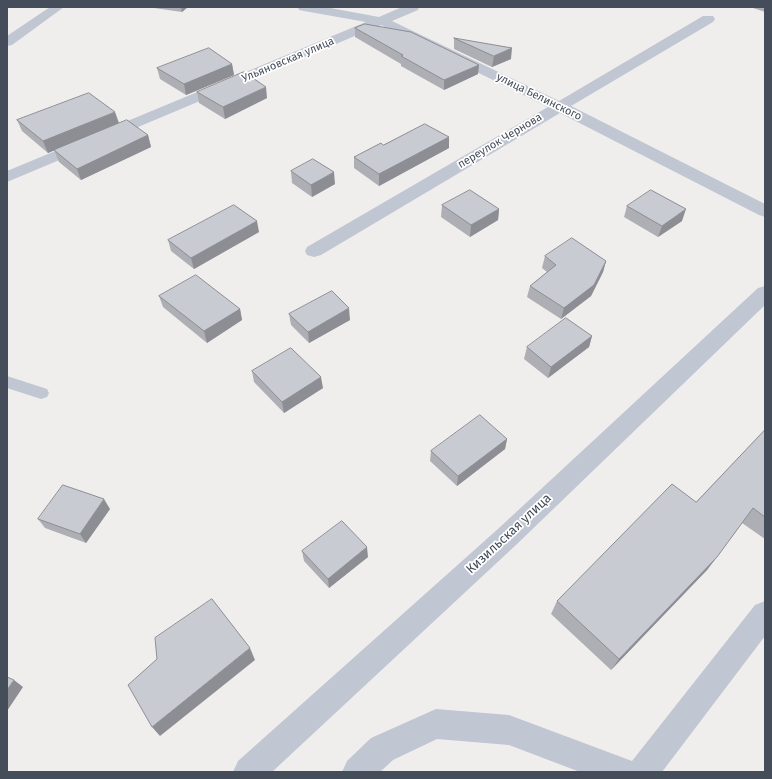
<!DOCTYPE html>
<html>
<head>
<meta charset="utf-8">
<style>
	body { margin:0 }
	#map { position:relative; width:772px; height:779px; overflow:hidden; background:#f0eded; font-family:"Fira Sans",sans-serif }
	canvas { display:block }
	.frame { position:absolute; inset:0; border:8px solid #454d5a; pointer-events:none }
</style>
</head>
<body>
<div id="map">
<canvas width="772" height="779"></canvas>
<div class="frame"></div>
</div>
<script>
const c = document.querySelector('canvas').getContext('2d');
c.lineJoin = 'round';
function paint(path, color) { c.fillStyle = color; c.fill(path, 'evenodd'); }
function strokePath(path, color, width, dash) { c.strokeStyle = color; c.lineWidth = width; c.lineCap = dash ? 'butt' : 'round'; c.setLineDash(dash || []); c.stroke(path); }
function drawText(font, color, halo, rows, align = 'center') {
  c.font = font + ' "Fira Sans",sans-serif'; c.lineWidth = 3.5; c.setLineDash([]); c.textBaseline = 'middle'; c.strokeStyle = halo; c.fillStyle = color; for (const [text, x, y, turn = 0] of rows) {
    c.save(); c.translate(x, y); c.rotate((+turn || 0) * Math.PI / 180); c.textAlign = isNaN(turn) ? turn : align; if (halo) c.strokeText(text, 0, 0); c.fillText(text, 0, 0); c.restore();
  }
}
const lane = new Path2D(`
	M7,376l40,13 2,4 -2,4 -6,2 -34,-11z`);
const street = new Path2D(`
	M50,7h14l-52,38 -5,1v-10z
	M298,7h27l54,10 23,-10h17l-1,3 -26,11 167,80 144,-85h10l2,3 -2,3 -142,84 194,98v13l-6,-2 -199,-102 -239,142 -7,2 -7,-2 -2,-4 2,-4 241,-140 -167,-82 -374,157v-11l359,-149 -62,-11 -5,-1z
	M765,286v19l-248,239 -245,228h-39l5,-11 261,-233 259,-240z
	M765,601v35l-103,136h-82l-71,-27 -72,-6 -44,21 -13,12h-38l5,-11 24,-23 65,-29 73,6 123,46 123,-156z`);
const wall = new Path2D(`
	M147,7h41l-6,5z
	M750,7h15v5z
	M355,28l124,37 -1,9 -34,16 -43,-24v-2l-46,-27z
	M454,38l57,21 -19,8 -38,-18z
	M232,64l2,11 -48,20 -26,-16 -3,-11z
	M197,92l70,6 -42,21 -26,-16z
	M17,120l102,3 -71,30 -26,-22z
	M148,135l3,12 -70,33 -22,-18 -5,-12z
	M449,137v11l-70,38 -25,-18v-11z
	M291,171l44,13 -23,13 -20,-14z
	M442,205l57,4 -1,11 -28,17 -29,-20z
	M627,206l55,15 -24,16 -34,-20z
	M259,232l-65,37 -23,-18 -3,-11z
	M545,256l61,5 -3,11 -12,24 -30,23 -34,-22 3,-11 17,-14 -5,-4z
	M159,296l81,13 2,11 -35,23 -44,-36z
	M289,314l61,6 -41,23 -18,-18z
	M592,336l-3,11 -41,31 -24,-19 3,-12z
	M252,371l71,17 -39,25 -30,-31z
	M765,430v109l-23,-16 -35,47 -96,100 -60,-56 6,-13 139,-99z
	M507,439l-2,10 -48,37 -27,-25 1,-10z
	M110,509l-24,34 -41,-15 -7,-9z
	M302,551l66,6 -39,31 -25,-27z`);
const shadedWall = new Path2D(`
	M181,7h7l-6,5z
	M512,48l-1,11 -19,8 2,-11z
	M232,64l2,11 -48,20 -2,-11z
	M479,65l-1,9 -34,16v-10z
	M266,87l1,11 -42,21 -2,-12z
	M115,112l4,11 -71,30 -5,-12z
	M148,135l3,12 -70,33 -4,-11z
	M449,137v11l-70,38v-12z
	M334,172l1,12 -23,13 -1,-12z
	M499,209l-1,11 -28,17 1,-12z
	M686,209l-4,12 -24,16 4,-11z
	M257,221l2,11 -65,37 -3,-11z
	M606,261l-3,11 -12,24 -30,23 3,-11z
	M349,308l1,12 -41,23 -1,-11z
	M240,309l2,11 -35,23 -3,-12z
	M592,336l-3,11 -41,31 3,-11z
	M321,377l2,11 -39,25 -2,-11z
	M507,439l-2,10 -48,37 1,-10z
	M104,499l6,10 -24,34 -6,-9z
	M367,547l1,10 -39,31 -1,-9z
	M717,557l-10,13 -96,100 8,-11z
	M250,648l5,12 -95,76 -8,-9z
	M14,680l9,7 -16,24v-21z`);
const building = new Path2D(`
	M365,24l46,8 68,33 -35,15 -43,-24 2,-1 -48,-27z
	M454,38l58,10 -18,8z
	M209,48l23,16 -48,20 -27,-16z
	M244,72l22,15 -43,20 -26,-15z
	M89,93l26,19 -72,29 -26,-21z
	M127,120l21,15 -71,34 -23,-19z
	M425,124l24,13 -70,37 -25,-17 27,-14 2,2z
	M313,159l21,13 -23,13 -20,-14z
	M470,190l29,19 -28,16 -29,-20z
	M651,190l35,19 -24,17 -35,-20z
	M234,205l23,16 -66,37 -23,-18z
	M572,238l34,23 -12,24 -30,23 -34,-22 26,-21 -11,-9z
	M196,275l44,34 -36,22 -45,-35z
	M332,291l17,17 -41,24 -19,-18z
	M566,318l26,18 -41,31 -24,-20z
	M291,348l30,29 -39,25 -30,-31z
	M480,415l27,24 -49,37 -27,-25z
	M765,430v87l-12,-9 -36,49 -98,102 -62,-58 115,-117 24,18z
	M63,485l41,14 -24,35 -42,-15z
	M342,521l25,26 -39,32 -26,-28z
	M212,599l38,49 -98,79 -24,-42 29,-26 -2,-21z
	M7,677l7,3 -7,10z`);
const farStreetnames = [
	["Ульяновская улица",288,60,-23],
	["улица Белинского",539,97,26],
	["переулок Чернова",500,141,-31]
];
const streetNames = [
	["Кизильская улица",509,534,-43]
];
paint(lane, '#c0c6d2');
paint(street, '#c0c6d2');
paint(wall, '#adafb5');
paint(shadedWall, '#8d8e94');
paint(building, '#c9cbd3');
strokePath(building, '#8d8e94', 1);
drawText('11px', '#454d5a', '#fff', farStreetnames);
drawText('13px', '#454d5a', '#fff', streetNames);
</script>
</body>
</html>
